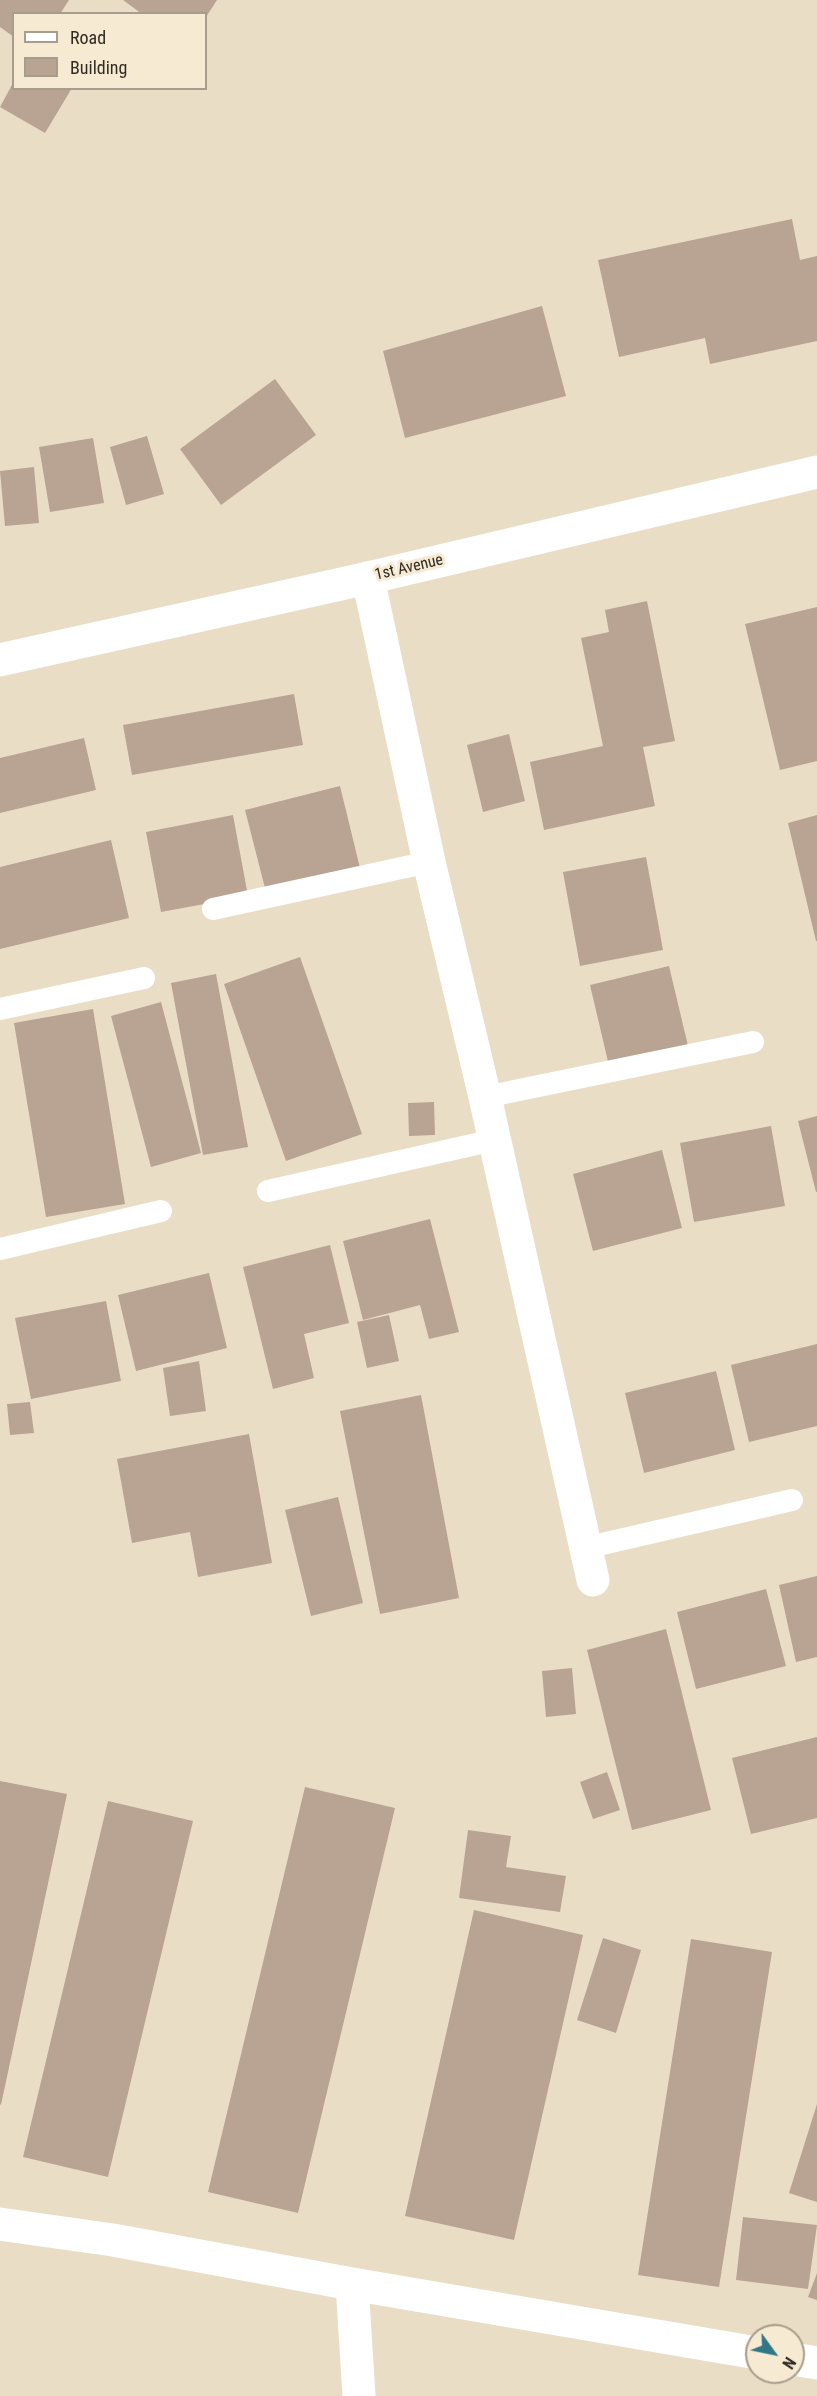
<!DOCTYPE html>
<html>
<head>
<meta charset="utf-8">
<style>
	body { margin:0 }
	#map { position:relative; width:817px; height:2396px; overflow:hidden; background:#eaddc6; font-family:"Roboto Condensed",sans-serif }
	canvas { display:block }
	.legend { position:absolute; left:12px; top:12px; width:195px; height:78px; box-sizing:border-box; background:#f7ead3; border:2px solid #a79d8c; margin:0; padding:8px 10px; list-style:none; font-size:18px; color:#2f2a22 }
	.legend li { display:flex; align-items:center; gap:12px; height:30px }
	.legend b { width:30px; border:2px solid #a79d8c }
	.north { position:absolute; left:745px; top:2324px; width:60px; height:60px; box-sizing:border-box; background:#f7ead3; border:2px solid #a79d8c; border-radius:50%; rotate:123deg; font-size:16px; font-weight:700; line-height:24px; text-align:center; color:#2f2a22 }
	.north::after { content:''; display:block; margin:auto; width:21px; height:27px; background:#327786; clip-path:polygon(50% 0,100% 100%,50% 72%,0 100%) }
</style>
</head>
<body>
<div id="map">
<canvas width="817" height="2396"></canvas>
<ul class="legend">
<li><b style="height:8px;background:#fff"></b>Road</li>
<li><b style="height:16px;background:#b9a393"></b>Building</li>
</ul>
<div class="north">N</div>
</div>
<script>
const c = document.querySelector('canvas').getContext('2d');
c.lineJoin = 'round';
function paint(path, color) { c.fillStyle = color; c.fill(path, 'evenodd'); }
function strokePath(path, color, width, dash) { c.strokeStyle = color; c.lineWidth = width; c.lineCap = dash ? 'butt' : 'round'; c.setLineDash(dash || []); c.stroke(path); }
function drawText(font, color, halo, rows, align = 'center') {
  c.font = font + ' "Roboto Condensed",sans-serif'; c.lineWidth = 6; c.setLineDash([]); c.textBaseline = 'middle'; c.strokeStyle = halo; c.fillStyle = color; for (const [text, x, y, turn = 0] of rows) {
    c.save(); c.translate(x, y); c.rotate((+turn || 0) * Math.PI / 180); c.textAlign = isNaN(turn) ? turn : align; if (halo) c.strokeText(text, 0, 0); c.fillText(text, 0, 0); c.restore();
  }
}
const building = new Path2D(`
	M0,0h69l-9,14h-46v23l-14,-10z
	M123,0h94l-11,17v-3h-64z
	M14,81v7h58l-27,45 -45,-26z
	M792,219l8,41 17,-4v85l-107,23 -5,-26 -86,19 -21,-97z
	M542,306l24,90 -161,42 -22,-87z
	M275,379l41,56 -95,70 -41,-56z
	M147,436l17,58 -38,11 -16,-58z
	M93,438l11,65 -54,9 -11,-65z
	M34,467l5,56 -34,3 -5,-55z
	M647,601l28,140 -32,6 12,59 -111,24 -14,-68 73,-16 -22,-108 28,-6 -4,-22z
	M817,607v154l-37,9 -35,-146z
	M294,694l9,51 -171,30 -9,-50z
	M509,734l16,67 -42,11 -16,-67z
	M84,738l12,52 -96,23v-55z
	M340,786l20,82 -94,24 -21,-82z
	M233,815l15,81 -87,16 -15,-80z
	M817,815v126h-1l-28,-118z
	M111,840l18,78 -129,31v-82z
	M646,857l17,93 -83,16 -17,-94z
	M300,957l62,177 -76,27 -62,-177z
	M669,966l20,84 -79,20 -20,-85z
	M216,974l32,173 -45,8 -32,-172z
	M161,1002l40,151 -50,14 -40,-151z
	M93,1009l32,195 -79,13 -32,-194z
	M434,1102l1,33 -26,1 -1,-33z
	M817,1116v76h-1l-18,-71z
	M771,1126l14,80 -91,16 -14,-79z
	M662,1150l20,78 -89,23 -20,-77z
	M430,1219l29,113 -30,7 -9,-34 -57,15 -20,-79z
	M330,1245l19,78 -45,11 10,44 -41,11 -30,-122z
	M209,1273l18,75 -91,23 -18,-76z
	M106,1301l15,80 -90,18 -16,-81z
	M389,1315l10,46 -32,7 -10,-46z
	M817,1344v82l-68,16 -18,-77z
	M199,1361l7,50 -36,5 -7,-48z
	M716,1371l19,79 -91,23 -19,-80z
	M421,1395l38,203 -79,16 -40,-203z
	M30,1402l4,31 -24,2 -3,-31z
	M249,1434l23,129 -74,14 -8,-45 -58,11 -15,-84z
	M338,1497l25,106 -52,13 -26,-106z
	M817,1576v81l-21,5 -17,-77z
	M766,1589l20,77 -90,23 -19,-77z
	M666,1629l45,181 -79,20 -45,-180z
	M572,1668l4,46 -30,3 -4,-46z
	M817,1737v81l-66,16 -19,-76z
	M607,1772l13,38 -27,9 -13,-37z
	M0,1781l67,13 -66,311 -1,-1z
	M305,1787l90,21 -97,405 -90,-21z
	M108,1801l85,20 -85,356 -85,-20z
	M468,1830l43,6 -5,31 60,9 -6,36 -101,-14z
	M474,1910l109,25 -69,305 -109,-24z
	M603,1938l38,12 -25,83 -39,-13z
	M691,1939l81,13 -53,335 -81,-12z
	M817,2104v98l-28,-9z
	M743,2217l74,8 -9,64 -72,-9z
	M817,2273v27l-9,-3z`);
const service = new Path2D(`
	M213,909l216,-47
	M0,1009l144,-31
	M485,1097l268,-55
	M268,1191l226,-51
	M0,1249l161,-38
	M585,1548l207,-48`);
const minor = new Path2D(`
	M368,578l61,284 56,235 108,483
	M0,2224l113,16 239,44 405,69
	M352,2284l7,112
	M793,2359l24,4`);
const tertiary = new Path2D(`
	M0,660l368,-82 449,-106`);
const streetNames = [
	["1st Avenue",409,568,-13]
];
paint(building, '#b9a393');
strokePath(service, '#fff', 22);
strokePath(minor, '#fff', 33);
strokePath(tertiary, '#fff', 33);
drawText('16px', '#2f2a22', '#f7ead3', streetNames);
</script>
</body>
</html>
